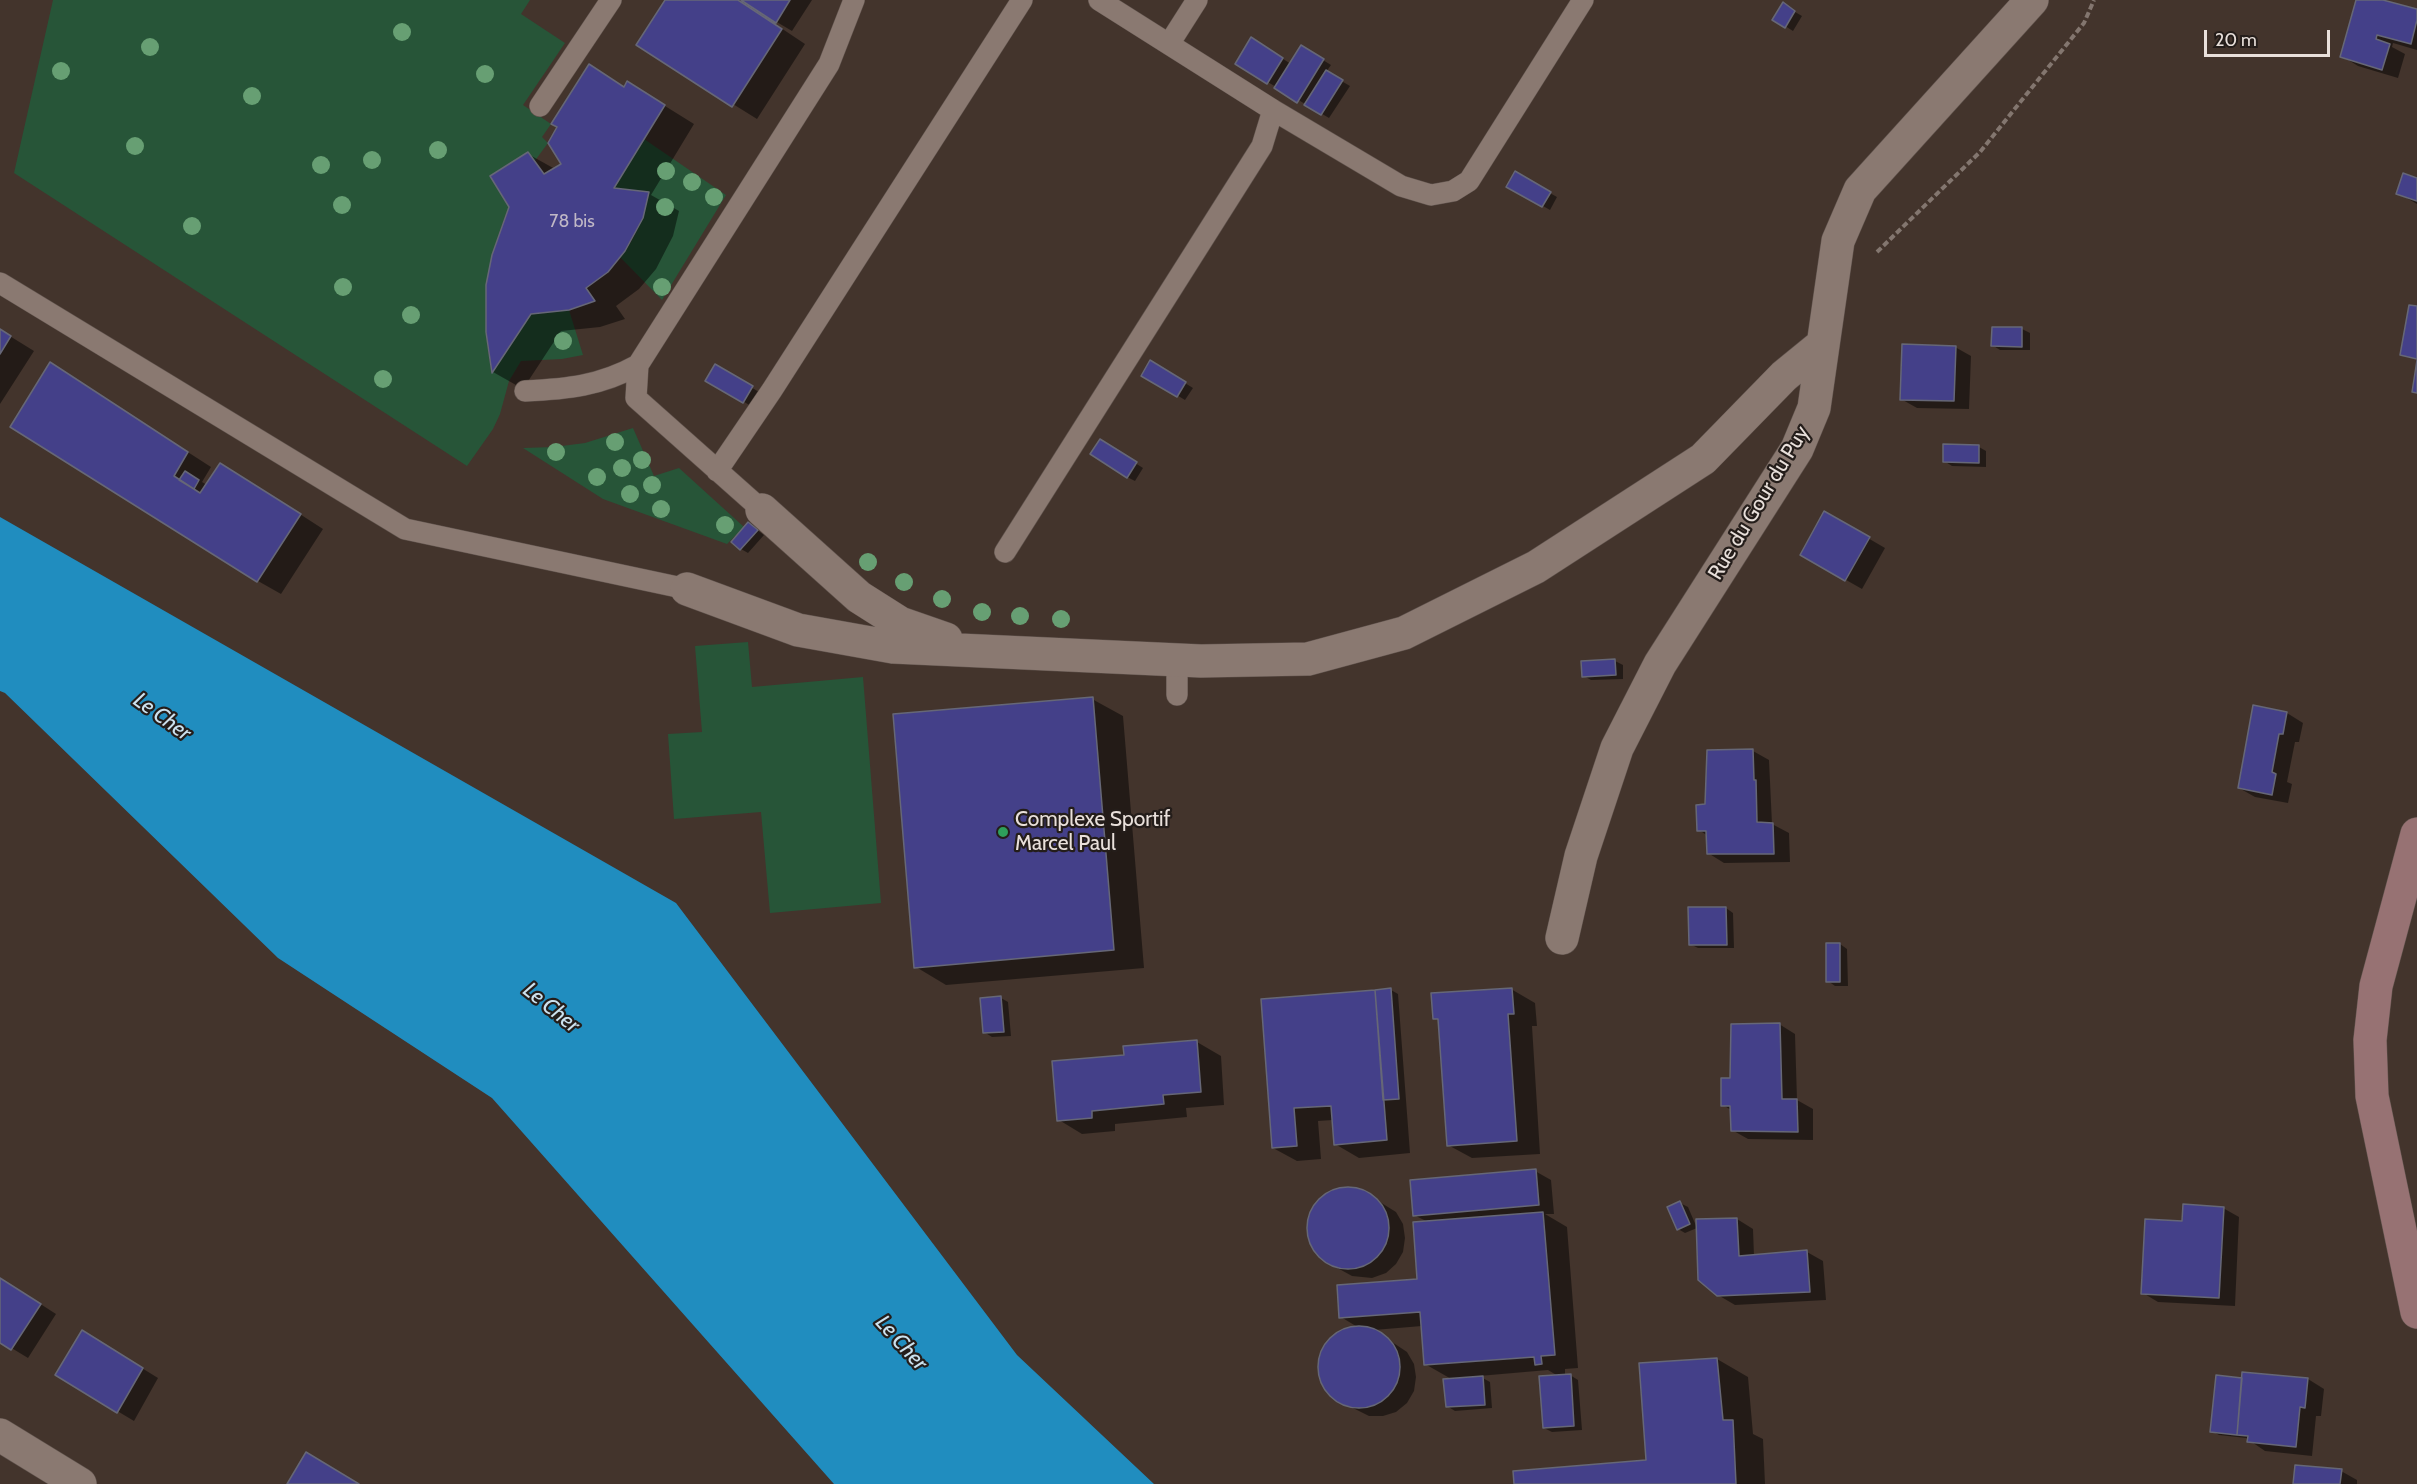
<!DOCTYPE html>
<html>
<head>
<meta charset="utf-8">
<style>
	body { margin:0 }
	#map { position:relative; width:2417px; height:1484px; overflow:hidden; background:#43342c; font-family:Cabin,sans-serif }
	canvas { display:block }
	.scale { position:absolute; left:2204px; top:30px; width:126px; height:27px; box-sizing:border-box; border:3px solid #e9e0db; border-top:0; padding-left:8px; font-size:18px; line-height:21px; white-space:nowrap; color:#e9e0db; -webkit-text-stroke:4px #241d1a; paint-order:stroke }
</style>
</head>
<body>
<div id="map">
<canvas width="2417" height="1484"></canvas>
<div class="scale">20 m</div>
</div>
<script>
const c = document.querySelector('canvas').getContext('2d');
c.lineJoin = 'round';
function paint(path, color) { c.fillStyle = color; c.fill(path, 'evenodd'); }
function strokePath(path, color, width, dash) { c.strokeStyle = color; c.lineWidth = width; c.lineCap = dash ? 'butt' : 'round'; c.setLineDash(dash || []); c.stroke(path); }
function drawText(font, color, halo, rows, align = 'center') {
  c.font = font + ' Cabin,sans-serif'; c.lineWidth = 4.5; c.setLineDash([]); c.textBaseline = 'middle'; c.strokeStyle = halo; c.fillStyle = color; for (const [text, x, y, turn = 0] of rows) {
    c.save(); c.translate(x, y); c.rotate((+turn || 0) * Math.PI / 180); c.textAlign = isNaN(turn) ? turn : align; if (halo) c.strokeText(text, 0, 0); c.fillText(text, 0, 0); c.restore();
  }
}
const green = new Path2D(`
	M53,0h477l-9,14 44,29 -42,62 28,19 -9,13 6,6 -14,19 -6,-10 -38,24 19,31c-23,54 -29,107 -17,165l39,-58 38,-4 14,45 -21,4 -41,2 -12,20 -9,33 -7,15 -26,37 -453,-293z
	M644,139l82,56 -64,105 -42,-43c17,-19 23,-41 29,-65l-35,-4z
	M633,428l21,48 25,-8 65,59 -17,17 -124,-45 -80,-51 31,-1 31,-4z
	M748,642l4,45 111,-10 18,226 -111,10 -9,-101 -87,7 -6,-85 34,-2 -7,-86z`);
const water = new Path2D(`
	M0,517l676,386 341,452 137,129h-320l-342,-386 -214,-140 -273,-265 -5,-2z`);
const shadow = new Path2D(`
	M667,0h145l-20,31 -22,-13 -1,2 36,24 -48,75 -119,-74z
	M2358,0h19l40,11v39l-24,-7 -1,4 13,7 -7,24 -40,-12 -16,-10z
	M1790,9l12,7 -9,15 -19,-12z
	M1252,39l39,25 11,-17 29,18 -5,7 24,14 -21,32 -92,-54z
	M590,66l35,21 3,-4 66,41 -43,71 28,16 -6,25 -17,33 -17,20 -23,17 9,13 -25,8 -39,4 -38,58 -30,-17 -6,-41 41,-177 27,15 8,-5z
	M1516,174l41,23 -7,13 -42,-24z
	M2417,179v25l-19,-11z
	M2022,329l8,4v17h-30l-8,-5z
	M0,330l34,21 -34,53z
	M1955,347l16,9 -2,53 -52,-1 -16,-9z
	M1151,362l42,26 -8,12 -42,-25z
	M51,364l160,103 -9,15 5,3 37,-7 79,51 -42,65 -23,-13z
	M716,366l43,26 -8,14 -44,-26z
	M1101,441l42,27 -8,13 -8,-4z
	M1979,447l7,4v16l-34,-1 -8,-5z
	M1825,513l60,35 -23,41 -60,-34z
	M756,529l8,6 -16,18 -7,-4z
	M1615,661l8,4v14l-32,1 -7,-4z
	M1092,699l31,17 21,252 -198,17 -30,-18z
	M2254,707l33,6 16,10 -4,19h-4l-8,40 5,2 -4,19 -33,-6 -16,-9z
	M1753,751l16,9 3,64 17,9 1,29 -66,1 -16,-10v-17l-9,-6 8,-25z
	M1726,908l7,5 1,35h-36l-8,-4z
	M1840,944l7,5 1,37h-13l-7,-5z
	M1511,989l24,14 2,23h-5l8,128 -68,4 -24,-13 -8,-124 -6,-3z
	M1391,990l7,4 12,159 -51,5 -24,-14 -2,-24 -15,1 3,38 -24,2 -24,-13 -10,-148z
	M1001,998l7,4 3,34 -19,1 -8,-5z
	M1779,1024l16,10 2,66 16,9v31l-65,-1 -16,-9 -1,-20 -8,-5 8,-26z
	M1197,1042l24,14 3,49 -38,3 1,9 -72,7v7l-33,3 -23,-14 67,-64z
	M1535,1171l16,9 3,34h-9l22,13 11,141 -13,1v7l5,-1 8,5 4,50 -30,2 -8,-4 14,-52 -10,-6 -69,6 11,6 2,26 -37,3 -8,-5 6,-26 -28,-16 -3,-38 -48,4 33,22 7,12 2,13 -2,14 -7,12 -11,9 -13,4h-14l-36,-18 -9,-11 -4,-13 -1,-13 9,-19 11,-9 13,-5h7l-18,-11 78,-37 9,-58 -14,-7z
	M1341,1189l21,2 34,21 7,12 2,14 -2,14 -7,12 -10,9 -14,5 -20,-2 -29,-16 -10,-11 -5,-20 2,-14 7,-12 11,-9z
	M1680,1203l8,4 9,21 -12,5 -7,-4z
	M2223,1208l16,9 -4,89 -77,-4 -15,-9 40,-71z
	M1737,1219l16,10 1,27 53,-4 16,9 3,39 -91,5 -17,-10z
	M0,1278l56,36 -28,44 -28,-17z
	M98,1341l60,37 -24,43 -77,-46z
	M1717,1359l31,18 5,57 10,5 2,45h-249l132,-23 -7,-96z
	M2308,1379l16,10 -3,27h-5l-4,40 -47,-5 -19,-13 -27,-3 -7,-4z
	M2341,1471l16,9v4h-62z`);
const building = new Path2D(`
	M665,0h73l44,29 -50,78 -96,-62z
	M741,0h49l-14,23z
	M2356,0h27l34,9v11l-6,24 -34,-9 -1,4 14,5 -8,26 -42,-13z
	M1783,2l12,9 -10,17 -13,-8z
	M1251,37l32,21 -16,26 -32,-20z
	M1301,45l23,14 -27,44 -23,-15z
	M589,64l35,23 3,-6 38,24 -51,83 35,4 -6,26 -18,33 -17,21 -22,16 9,13 -26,9 -38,4 -39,59 -6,-41v-47l6,-30 17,-48 -19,-31 38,-24 16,22 17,-10 -13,-21 9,-16 -6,-3z
	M1326,70l17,10 -22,35 -17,-10z
	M1515,171l36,21 -9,15 -36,-20z
	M2403,173l14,5v23l-21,-7z
	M2409,305l8,1v53l-17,-4z
	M1992,327h30v20l-31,-1z
	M0,329l11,7 -11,18z
	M1902,344l54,2 -2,55 -54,-1z
	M1150,360l36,22 -9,15 -36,-21z
	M2417,360v33l-5,-1z
	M50,362l138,90 -14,24 26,17 20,-30 81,51 -44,68 -247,-155z
	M715,364l38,22 -10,17 -38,-22z
	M1100,439l37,23 -10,16 -37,-24z
	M1943,444l36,1v18l-36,-1z
	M185,471l14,9 -5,9 -15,-9z
	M1824,511l46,26 -25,44 -45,-26z
	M748,522l10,8 -18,20 -9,-8z
	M1615,659l1,16 -34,2 -1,-16z
	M1093,697l21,253 -200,18 -21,-254z
	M2253,705l34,7 -4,22h-4l-7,38 4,2 -4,21 -34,-7z
	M1753,749l1,31h2l1,42 16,1 1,31h-67l-1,-23h-9l-1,-26 9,-1 2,-54z
	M1688,907h38l1,38h-38z
	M1826,943h14v39h-14z
	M1391,988l8,111 -16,1 -8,-110z
	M1512,988l2,26h-6l9,127 -70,5 -9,-127h-5l-2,-26z
	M1375,990l12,150 -53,5 -3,-39 -37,2 3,38 -25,2 -11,-149z
	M1001,996l3,36 -21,1 -3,-35z
	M1780,1023l2,76h15l1,33 -67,-1 -1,-25h-9v-28h9l1,-54z
	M1197,1040l4,52 -38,3 1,9 -72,7v7l-35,3 -5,-60 72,-6 -1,-9z
	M1536,1169l3,36 -126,11 -3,-36z
	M1307 1228a41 41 0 1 1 82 0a41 41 0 1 1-82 0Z
	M1680,1201l10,23 -13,6 -10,-23z
	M2183,1204l41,3 -5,91 -78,-4 4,-75 37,2z
	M1543,1212l12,143 -14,1 1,8 -7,1 -1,-8 -110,8 -4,-53 -81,6 -2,-33 80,-6 -4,-57z
	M1737,1218l2,38 68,-6 3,42 -93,4 -19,-16 -2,-61z
	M0,1278l41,26 -30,46 -11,-7z
	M1318 1367a41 41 0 1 1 82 0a41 41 0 1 1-82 0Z
	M82,1330l61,38 -26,45 -62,-38z
	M1717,1358l6,62h10l3,64h-222l-1,-13 133,-11 -7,-97z
	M2242,1372l66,6 -3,30 -5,-1 -4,40 -49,-5 1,-6 -11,-1z
	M1571,1374l3,52 -31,2 -4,-52z
	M2216,1375l26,3 -5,57 -27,-3z
	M1483,1376l2,29 -39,2 -3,-28z
	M306,1452l53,32h-72z
	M2295,1465l47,4 -2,15h-47z`);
const path = new Path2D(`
	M1877,252l103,-100 104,-129 10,-23`);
const lane = new Path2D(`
	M1099,0l174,110 128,76 30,9 22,-4 16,-10 114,-181
	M1169,44l28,-44
	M540,106l71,-106
	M0,283l405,246 282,60
	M525,391c42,-2 75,-5 113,-26
	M717,471l55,-81 250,-390
	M762,510l-126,-112 2,-33 191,-301 25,-64
	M1005,552l257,-406 11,-36
	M1177,695v-35`);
const street = new Path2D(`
	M762,510l97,87 41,26 46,16
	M687,589l111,41 95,17 308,14 107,-2 96,-26 132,-66 167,-108 81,-83 38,-31
	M1562,938l19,-82 36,-108 43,-84 137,-215 17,-41 24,-167 22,-51 172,-190
	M0,1435l80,49`);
const secondary = new Path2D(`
	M2417,834l-41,152 -6,54 2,56 45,216`);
const trees = [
	[402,32],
	[150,47],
	[61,71],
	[485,74],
	[252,96],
	[135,146],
	[438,150],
	[372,160],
	[321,165],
	[666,171],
	[692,182],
	[714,197],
	[342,205],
	[665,207],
	[192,226],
	[343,287],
	[662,287],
	[411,315],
	[563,341],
	[383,379],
	[615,442],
	[556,452],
	[642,460],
	[622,468],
	[597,477],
	[652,485],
	[630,494],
	[661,509],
	[725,525],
	[868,562],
	[904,582],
	[942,599],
	[982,612],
	[1020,616],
	[1061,619]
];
const markers = [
	[1003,832,6,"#2e9e5b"]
];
const numberNames = [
	["78 bis",572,222]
];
const streetNames = [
	["Rue du Gour du Puy",1759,503,-59]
];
const poiNames = [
	["Complexe Sportif",1015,820],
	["Marcel Paul",1015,844]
];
const waterNames = [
	["Le Cher",162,717,36],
	["Le Cher",551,1008,39],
	["Le Cher",901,1343,48]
];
paint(green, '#275538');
paint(water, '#208dbf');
paint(shadow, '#0007');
paint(building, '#444089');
strokePath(building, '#666777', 1.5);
strokePath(lane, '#5f524c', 22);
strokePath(street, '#5f524c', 34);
strokePath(secondary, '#5f524c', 34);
strokePath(path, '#83766f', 4, [6, 3]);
strokePath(lane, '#8a7971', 21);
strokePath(street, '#8a7971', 33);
strokePath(secondary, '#977273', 33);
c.fillStyle = '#679f73';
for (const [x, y] of trees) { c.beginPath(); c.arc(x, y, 9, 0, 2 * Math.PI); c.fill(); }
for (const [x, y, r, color] of markers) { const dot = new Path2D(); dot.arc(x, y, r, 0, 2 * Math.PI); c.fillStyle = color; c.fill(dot); strokePath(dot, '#241d1a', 2); }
drawText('18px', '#c0b8c6', null, numberNames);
drawText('21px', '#e9e0db', '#241d1a', streetNames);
drawText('21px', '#e9e0db', '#241d1a', poiNames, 'left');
drawText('italic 22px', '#cce2ef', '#241d1a', waterNames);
</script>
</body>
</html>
